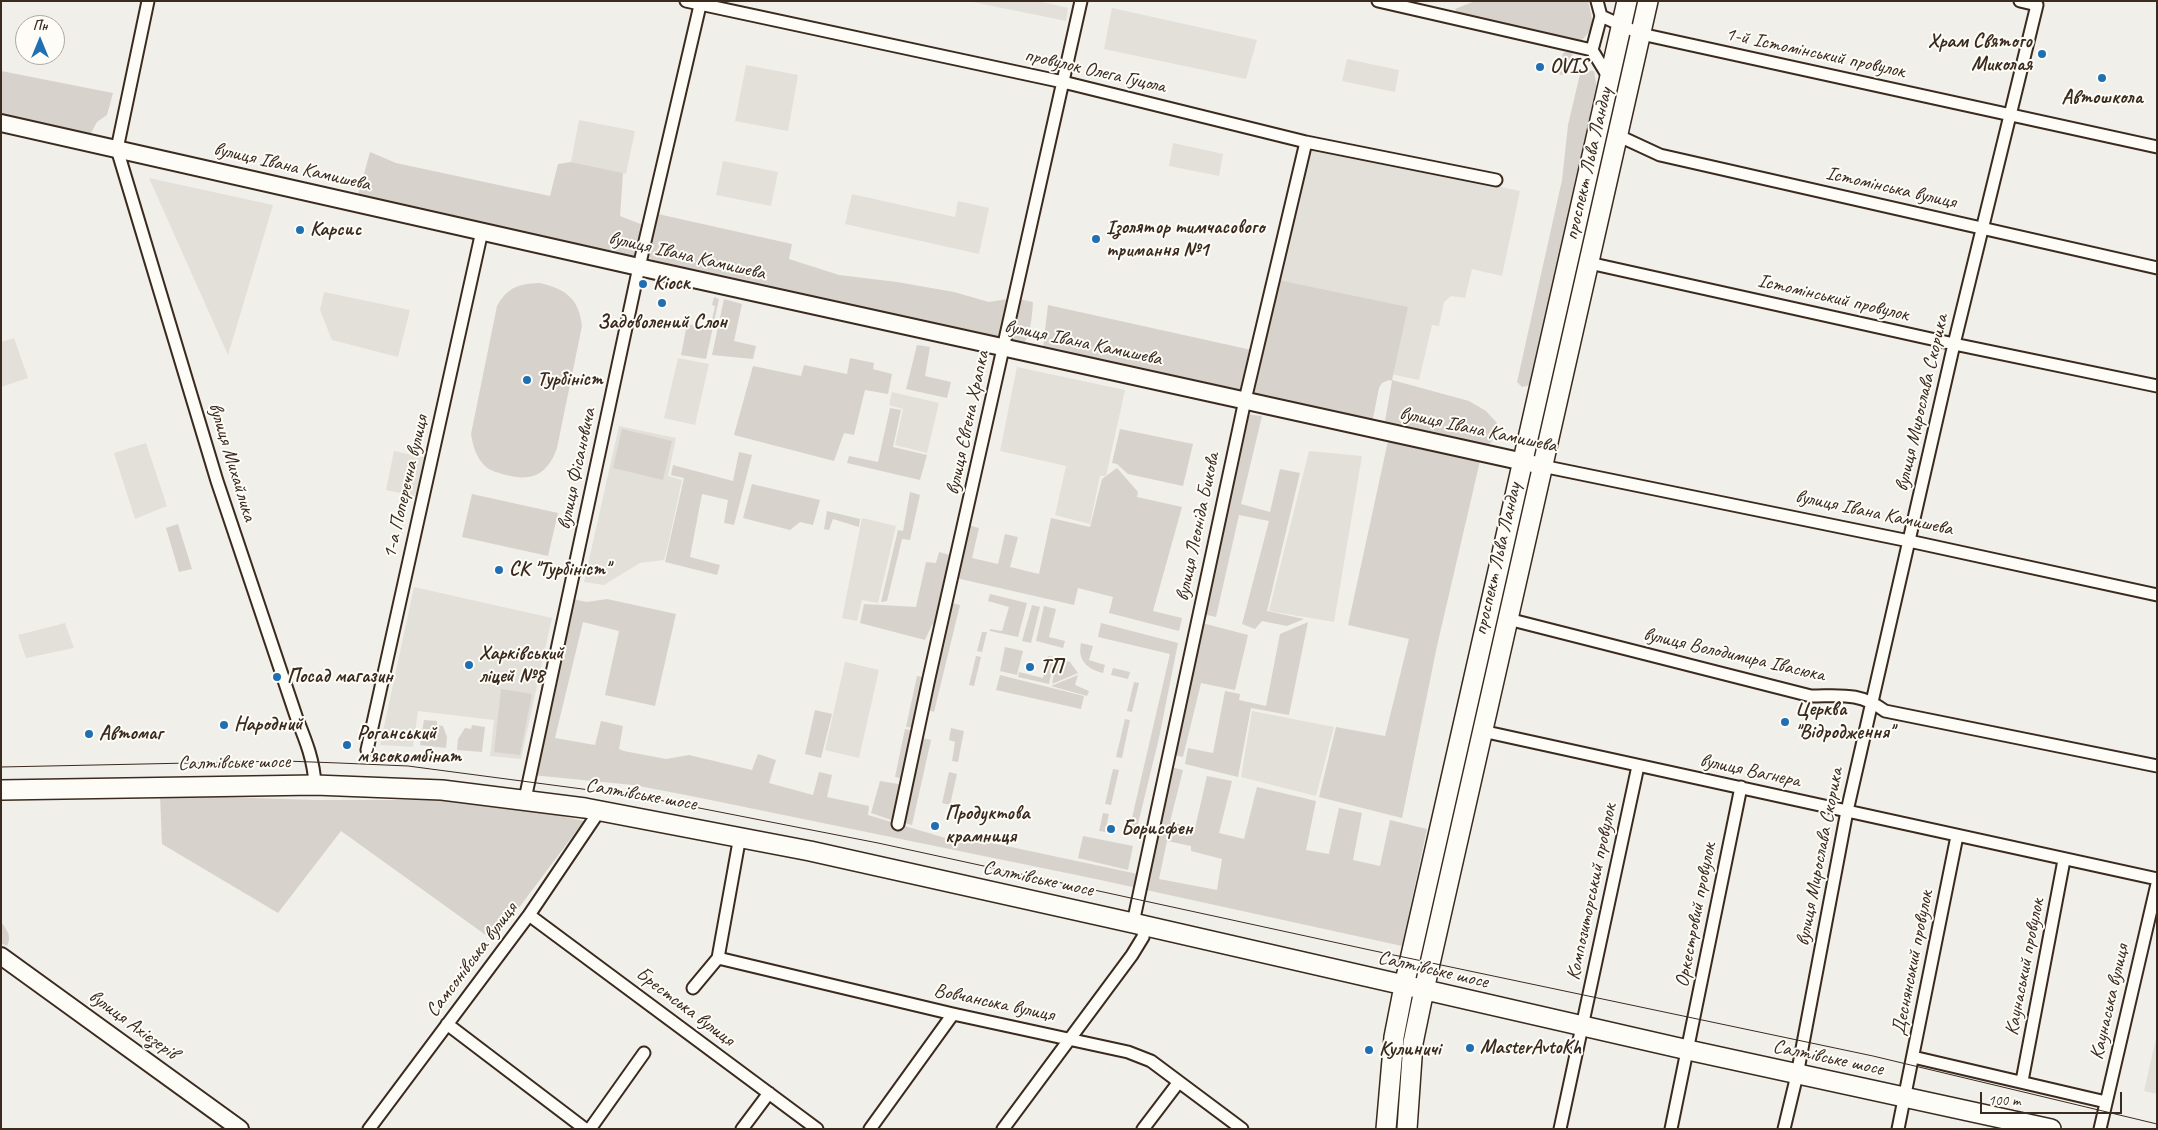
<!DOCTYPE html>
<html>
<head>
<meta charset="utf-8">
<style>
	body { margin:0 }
	#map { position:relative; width:2158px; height:1130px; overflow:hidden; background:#f1efea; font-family:Caveat,sans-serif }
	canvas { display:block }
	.frame { position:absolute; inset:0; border:2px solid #3b2a1e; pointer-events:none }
	.north { position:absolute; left:15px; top:15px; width:50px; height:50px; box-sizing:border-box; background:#fdfcf7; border:1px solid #afa8a0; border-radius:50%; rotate:0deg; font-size:14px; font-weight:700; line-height:20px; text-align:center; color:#3b2a1e }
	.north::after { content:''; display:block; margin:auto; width:18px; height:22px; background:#1f6fb2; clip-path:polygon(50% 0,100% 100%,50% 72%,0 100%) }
	.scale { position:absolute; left:1980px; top:1092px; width:142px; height:22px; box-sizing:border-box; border:2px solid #3b2a1e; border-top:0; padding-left:6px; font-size:15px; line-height:18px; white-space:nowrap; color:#3b2a1e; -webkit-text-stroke:4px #fdfcf7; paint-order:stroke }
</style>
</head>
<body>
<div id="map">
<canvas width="2158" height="1130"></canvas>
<div class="frame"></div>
<div class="north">Пн</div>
<div class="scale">100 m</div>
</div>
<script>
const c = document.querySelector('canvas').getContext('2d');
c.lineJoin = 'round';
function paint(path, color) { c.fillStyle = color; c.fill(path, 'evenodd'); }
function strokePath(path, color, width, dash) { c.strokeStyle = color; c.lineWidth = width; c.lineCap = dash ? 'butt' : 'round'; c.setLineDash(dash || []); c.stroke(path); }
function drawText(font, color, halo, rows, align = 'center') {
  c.font = font + ' Caveat,sans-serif'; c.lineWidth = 4; c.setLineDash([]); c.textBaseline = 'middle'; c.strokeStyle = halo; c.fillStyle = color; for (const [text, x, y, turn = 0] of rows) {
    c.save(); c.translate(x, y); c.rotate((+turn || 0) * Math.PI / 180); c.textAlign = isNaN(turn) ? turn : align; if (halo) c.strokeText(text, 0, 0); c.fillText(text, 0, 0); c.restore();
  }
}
const built = new Path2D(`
	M968,1h70l30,7 -2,13z
	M1112,8l145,32 -11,39 -142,-30z
	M1347,59l52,11 -4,22 -53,-11z
	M746,65l52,10 -10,56 -53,-10z
	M579,120l56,11 -9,43 -55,-12z
	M1173,143l50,11 -4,22 -50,-10z
	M1310,147l210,44 -18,85 -30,-7 -7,29 -14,-2 -7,6 -5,24 -7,-1 -13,55 -157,-33z
	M723,161l55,11 -7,34 -55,-11z
	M149,178l124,27 -45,150z
	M852,194l103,23 3,-16 31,7 -10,46 -134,-30z
	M324,292l86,18 -12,47 -66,-17 -12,-30z
	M14,338l14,40 -27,9v-45z
	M678,358l31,6 -14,61 -31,-7z
	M1017,367l108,23 -19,86h-6l-10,48 -35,-9 11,-49 -66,-15z
	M892,392l47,11 -12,50 -32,-8 8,-36 -14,-4z
	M619,426l57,12 -8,38 14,4 -14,65 -4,15 -24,3 -36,22 -20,-3z
	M146,443l21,63 -32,13 -21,-66z
	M394,451l33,7 -9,39 -32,-7z
	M1309,451l53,5 -28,166 -65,-11z
	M862,518l34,8 -18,77 -16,-3 -5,21 -15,-3z
	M414,587l138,31 -31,141 -31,-3 4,-36 -76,-9 -5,36 -33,-2z
	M65,623l9,25 -48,10 -8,-23z
	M845,662l34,8 -20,88 -34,-8z
	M1252,711l82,16 -18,69 -75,-19z
	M2157,1034v60l-13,-3z`);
const green = new Path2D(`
	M1475,1h113c5,21 8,26 -8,41l-122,-27 -3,-6z
	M1569,51l4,1 -4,20 -6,3 -5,-1 5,-21z
	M1584,70l10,1 3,17 -66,297 -9,2 -5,-5 45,-202 6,-55 12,-51z
	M1,71l112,22 -6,22 -10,7 -11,20 -85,-19z
	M370,152l26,11 154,33 8,-32 13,-2 52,11 -3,43 23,9 -5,28 -6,13 -276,-63z
	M658,214l134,30 -3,15 50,16 58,7 57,10 35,10 25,-4 19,4c-1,18 -3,34 -13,49l-366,-88 -6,-8z
	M1273,279l135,28 -16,73 77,21 17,10 11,12c-1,11 -2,19 -13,24l-96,-21 -3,-5 7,-40 -3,-1 -7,3 -3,5 -8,40 -329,-72 6,-51 208,46z
	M540,283c26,6 39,16 42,43l-25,122c-9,26 -25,34 -51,27 -7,-2 -16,-4 -21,-9 -9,-9 -12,-20 -14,-32l26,-128c11,-19 21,-22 43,-23z
	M714,297l5,2 -13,60 -25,-4 6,-31 23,5 5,-23 -3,-1z
	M724,299l18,5 -8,37 22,5 -3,13 -41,-4z
	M917,345l13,2 -5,29 26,6 -4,16 -41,-9z
	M850,358l24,5 -1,6 19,5 -4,20 -23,-4 -11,45 -10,-2 -10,28 -100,-26 19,-69 48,10 3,-11 43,9z
	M890,408l11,2 -8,37 34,8 -7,25 -73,-17 2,-7 29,6z
	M1246,414l16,2 -21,88 29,8 10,-43 20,4 -33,138 37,8 -17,7 -25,-5 -7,8 -13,-5 27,-103 -30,-6 -23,102 -13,-3z
	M622,429l50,12 -9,39 -50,-12z
	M1120,429l73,15 -10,42 -55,-12 -11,-10 -5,-1z
	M1388,441l92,20 -43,185 -35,172 -83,-21 17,-70 49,9 24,-97 -61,-14z
	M739,452l13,3 -18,70 -10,-2 4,-23 -26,-6 -12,63 30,8 -3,10 -52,-13 19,-84 -13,-3 2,-10 60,16z
	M1117,468l21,24 -1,5 45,10 -29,104 29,7 -3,13 -70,-18 4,-16 -35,-9 -4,17 -118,-27 12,-53 11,3 -7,30 26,6 7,-30 13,3 -8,30 29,7 12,-56 39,9 12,-48z
	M752,484l68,16 -7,25 -13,-3 -10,8 -47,-12z
	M910,492l10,3 -10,45 -8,-1 -15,62 -6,1 17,-72 5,1z
	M472,494l86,19 -10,43 -86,-19z
	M827,511l33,8 -1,8 -26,-8 -4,11 -5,-1z
	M178,524l14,45 -13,3 -13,-44z
	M939,552l15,4 -17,67 -5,2 -7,15 -65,-17 4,-19 52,3 10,-45 10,1z
	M990,594l37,9 -9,34 -28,-6v-2l12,2 7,-24 -21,-6z
	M572,599l15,3 20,-3 69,15 -21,92 -50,-11 14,-64 -36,-9 -28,116 40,7 6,-24 22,5 -4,23 5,2 42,8 23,-4 63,15 6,-16 18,6 -7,23 44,12 6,-23 13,3 -5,22 42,9 -1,9 94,28 2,-6 183,39 24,-109 12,3 -13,52 25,6 12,-52 25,5 -13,52 25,6 13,-52 59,14 -10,49 23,4 10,-46 23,5 -9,47 27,6 10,-46 37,9 -25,117 -306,-67 -410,-84 -53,-10 -101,-10zM1167,841l24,5v5l31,8 -5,31 -58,-11z
	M952,603l8,2 -26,107 -8,-3z
	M1032,605l8,2 -9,36 -9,-2z
	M1044,606l12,3 -7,28 16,4 -2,7 -27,-7z
	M1308,622l-19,93 -38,-7 -13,69 -53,-13 3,-16 25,5 12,-62 15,3 -1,6 27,6 14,-72z
	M1101,623l77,20 -19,95 -24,98 -7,-1 42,-181 -72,-17z
	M1202,623l46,12 -13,55 -34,-7 -18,74 -9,-2z
	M982,632h5l-5,20 -5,-1z
	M1081,643l12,3 -4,14 16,5 -2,8c-15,-4 -26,-12 -22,-30z
	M1005,647l18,4 -6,24 -17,-4z
	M976,656l5,1 -7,29 -5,-1z
	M1048,656l7,1 -6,27 -31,-7 1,-5 24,6z
	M1057,658l13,4 8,11 -26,11z
	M1113,668l17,4 -2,7 -17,-4z
	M1000,675l84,21 -3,13 -85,-19z
	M1078,675l-3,10 14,6 -2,5 -36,-10z
	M917,676l11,2 -12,50 -10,-1z
	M1134,682l5,1 -7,29 -5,-1z
	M501,689l31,5 -12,61 -26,-3z
	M815,710l17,4 -11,44 -16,-4z
	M1125,719l5,1 -8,38 -6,-1z
	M424,720l13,1v4l6,1 4,11 -1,11 -26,-3z
	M472,725l13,2 -3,25 -25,-2 1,-11 7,-11 6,1z
	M951,728l13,3 -6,31 -6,-1 3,-19 -6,-2z
	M905,729l12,2 -10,49 -12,-3z
	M922,738l9,2 -19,85 -8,-2z
	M1113,769l6,1 -8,35 -6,-1z
	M949,772l8,2 -7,31 -8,-2z
	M880,781l24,4 -7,37 -26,-9z
	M160,795l156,5h124l83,8 61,13 -90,120 -153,-110 -63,82 -116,-69z
	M1103,813l6,1 -4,18 -6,-1z
	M1083,836l50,10 -5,24 -50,-12z
	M1,922c6,8 11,14 6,24l-6,-3z
	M1404,1025h5l-10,104h-5z`);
const street = new Path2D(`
	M148,1l-31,148 100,332 80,238c9,22 17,42 18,66
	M686,1l377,81 243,60 190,38
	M1378,1l214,49 17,28
	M1597,1l4,15 40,18 516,113
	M1592,50l9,-34
	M1619,136l41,19 497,113
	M1589,263l365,81 203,42
	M1542,466l367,75 248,54
	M1508,619l303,77c30,0 48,-4 74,15l272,55
	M1482,731l675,148
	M367,750l115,-519
	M525,799l114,-532 62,-266
	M898,824l31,-146 152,-677
	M529,915l288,214
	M1133,923l112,-523 61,-258
	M718,958l235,56 175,38 23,9 91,68
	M693,988l25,-30 22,-122
	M447,1024l138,105
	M1913,1057l193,45
	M2022,1081l42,-221
	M369,1129l160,-214 71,-105
	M590,1129l54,-76
	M742,1129l27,-36
	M870,1129l83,-115
	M1003,1129l129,-174 11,-18 2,-12
	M1143,1129l35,-46
	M1560,1129l78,-363
	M1671,1129l70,-342
	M1784,1129l13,-54 50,-264 107,-467 83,-339 -17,-4
	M1898,1129l59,-293
	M2100,1129l57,-245`);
const secondary = new Path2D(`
	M1,123l651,147 890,196
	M1,956l239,173`);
const primary = new Path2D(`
	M1,790l314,-5 127,5 143,18 225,43 323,72 555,127 363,79
	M1386,1129l8,-92 10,-51 223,-985
	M1407,1129l6,-86 11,-53 224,-989`);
const tram = new Path2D(`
	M1,767l284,-6 54,2 69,3 235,31 235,46 492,107 503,106 284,68`);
const markers = [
	[2042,54,5,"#1f6fb2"],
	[1540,67,5,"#1f6fb2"],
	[2102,78,5,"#1f6fb2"],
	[300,230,5,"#1f6fb2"],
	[1096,239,5,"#1f6fb2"],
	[643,284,5,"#1f6fb2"],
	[662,303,5,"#1f6fb2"],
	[527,380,5,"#1f6fb2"],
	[499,570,5,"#1f6fb2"],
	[469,665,5,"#1f6fb2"],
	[1030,667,5,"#1f6fb2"],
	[277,677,5,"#1f6fb2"],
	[1785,722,5,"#1f6fb2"],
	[224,725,5,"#1f6fb2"],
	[89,734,5,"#1f6fb2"],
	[347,745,5,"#1f6fb2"],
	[935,826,5,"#1f6fb2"],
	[1111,829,5,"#1f6fb2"],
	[1470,1048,5,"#1f6fb2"],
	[1369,1050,5,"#1f6fb2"]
];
const poiNames = [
	["Храм Святого",2032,42,"right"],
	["Миколая",2032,65,"right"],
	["OVIS",1550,67],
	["Автошкола",2102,98,"center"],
	["Ізолятор тимчасового",1106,228],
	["тримання №1",1106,251],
	["Карсис",310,230],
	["Кіоск",653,284],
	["Задоволений Слон",662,323,"center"],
	["Турбініст",537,380],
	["СК \"Турбініст\"",509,570],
	["Харківський",479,654],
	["ліцей №8",479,677],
	["ТП",1040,667],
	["Посад магазин",287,677],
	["Церква",1795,710],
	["\"Відродження\"",1795,733],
	["Народний",234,725],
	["Автомаг",99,734],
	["Роганський",357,734],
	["м'ясокомбінат",357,757],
	["Продуктова",945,814],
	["крамниця",945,837],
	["Борисфен",1121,829],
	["MasterAvtoKh",1480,1048],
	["Кулиничі",1379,1050]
];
const streetNames = [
	["1-й Істомінський провулок",1815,53,12],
	["провулок Олега Гуцола",1095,71,13],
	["проспект Льва Ландау",1589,164,-77],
	["вулиця Івана Камишева",292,167,13],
	["Істомінська вулиця",1891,188,13],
	["вулиця Івана Камишева",687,256,13],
	["Істомінський провулок",1833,298,13],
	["вулиця Івана Камишева",1083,343,12],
	["вулиця Мирослава Скорика",1922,403,-77],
	["вулиця Євгена Храпка",968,423,-78],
	["вулиця Івана Камишева",1478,430,12],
	["вулиця Михайлика",232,462,73],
	["вулиця Фісановича",577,469,-78],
	["1-а Поперечна вулиця",406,487,-77],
	["вулиця Івана Камишева",1874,513,12],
	["вулиця Леоніда Бикова",1198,527,-78],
	["проспект Льва Ландау",1498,559,-77],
	["вулиця Володимира Івасюка",1734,655,13],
	["Салтівське шосе",234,763,-1],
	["вулиця Вагнера",1750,771,12],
	["Салтівське шосе",641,795,10],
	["вулиця Мирослава Скорика",1820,857,-79],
	["Салтівське шосе",1038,879,12],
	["Композиторський провулок",1592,892,-78],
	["Оркестровий провулок",1696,915,-79],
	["Самсонівська вулиця",472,960,-53],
	["Деснянський провулок",1913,963,-79],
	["Каунаський провулок",2025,967,-79],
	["Салтівське шосе",1433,970,13],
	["Каунаська вулиця",2110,1002,-77],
	["Вовчанська вулиця",994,1003,12],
	["Брестська вулиця",685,1007,37],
	["вулиця Ахієзерів",133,1025,36],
	["Салтівське шосе",1828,1058,12]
];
paint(built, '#e3e0da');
paint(green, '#d7d2cc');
strokePath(street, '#3b2a1e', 15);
strokePath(secondary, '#3b2a1e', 20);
strokePath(primary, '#3b2a1e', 22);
strokePath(street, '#fdfcf7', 11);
strokePath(secondary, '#fdfcf7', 16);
strokePath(primary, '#fdfcf7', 19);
strokePath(tram, '#3b2a1e', 1);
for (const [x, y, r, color] of markers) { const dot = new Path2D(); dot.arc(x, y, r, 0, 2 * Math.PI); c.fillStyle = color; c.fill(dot); strokePath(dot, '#fdfcf7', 2); }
drawText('bold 20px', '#3b2a1e', '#fdfcf7', poiNames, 'left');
drawText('20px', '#3b2a1e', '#fdfcf7', streetNames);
</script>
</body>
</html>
